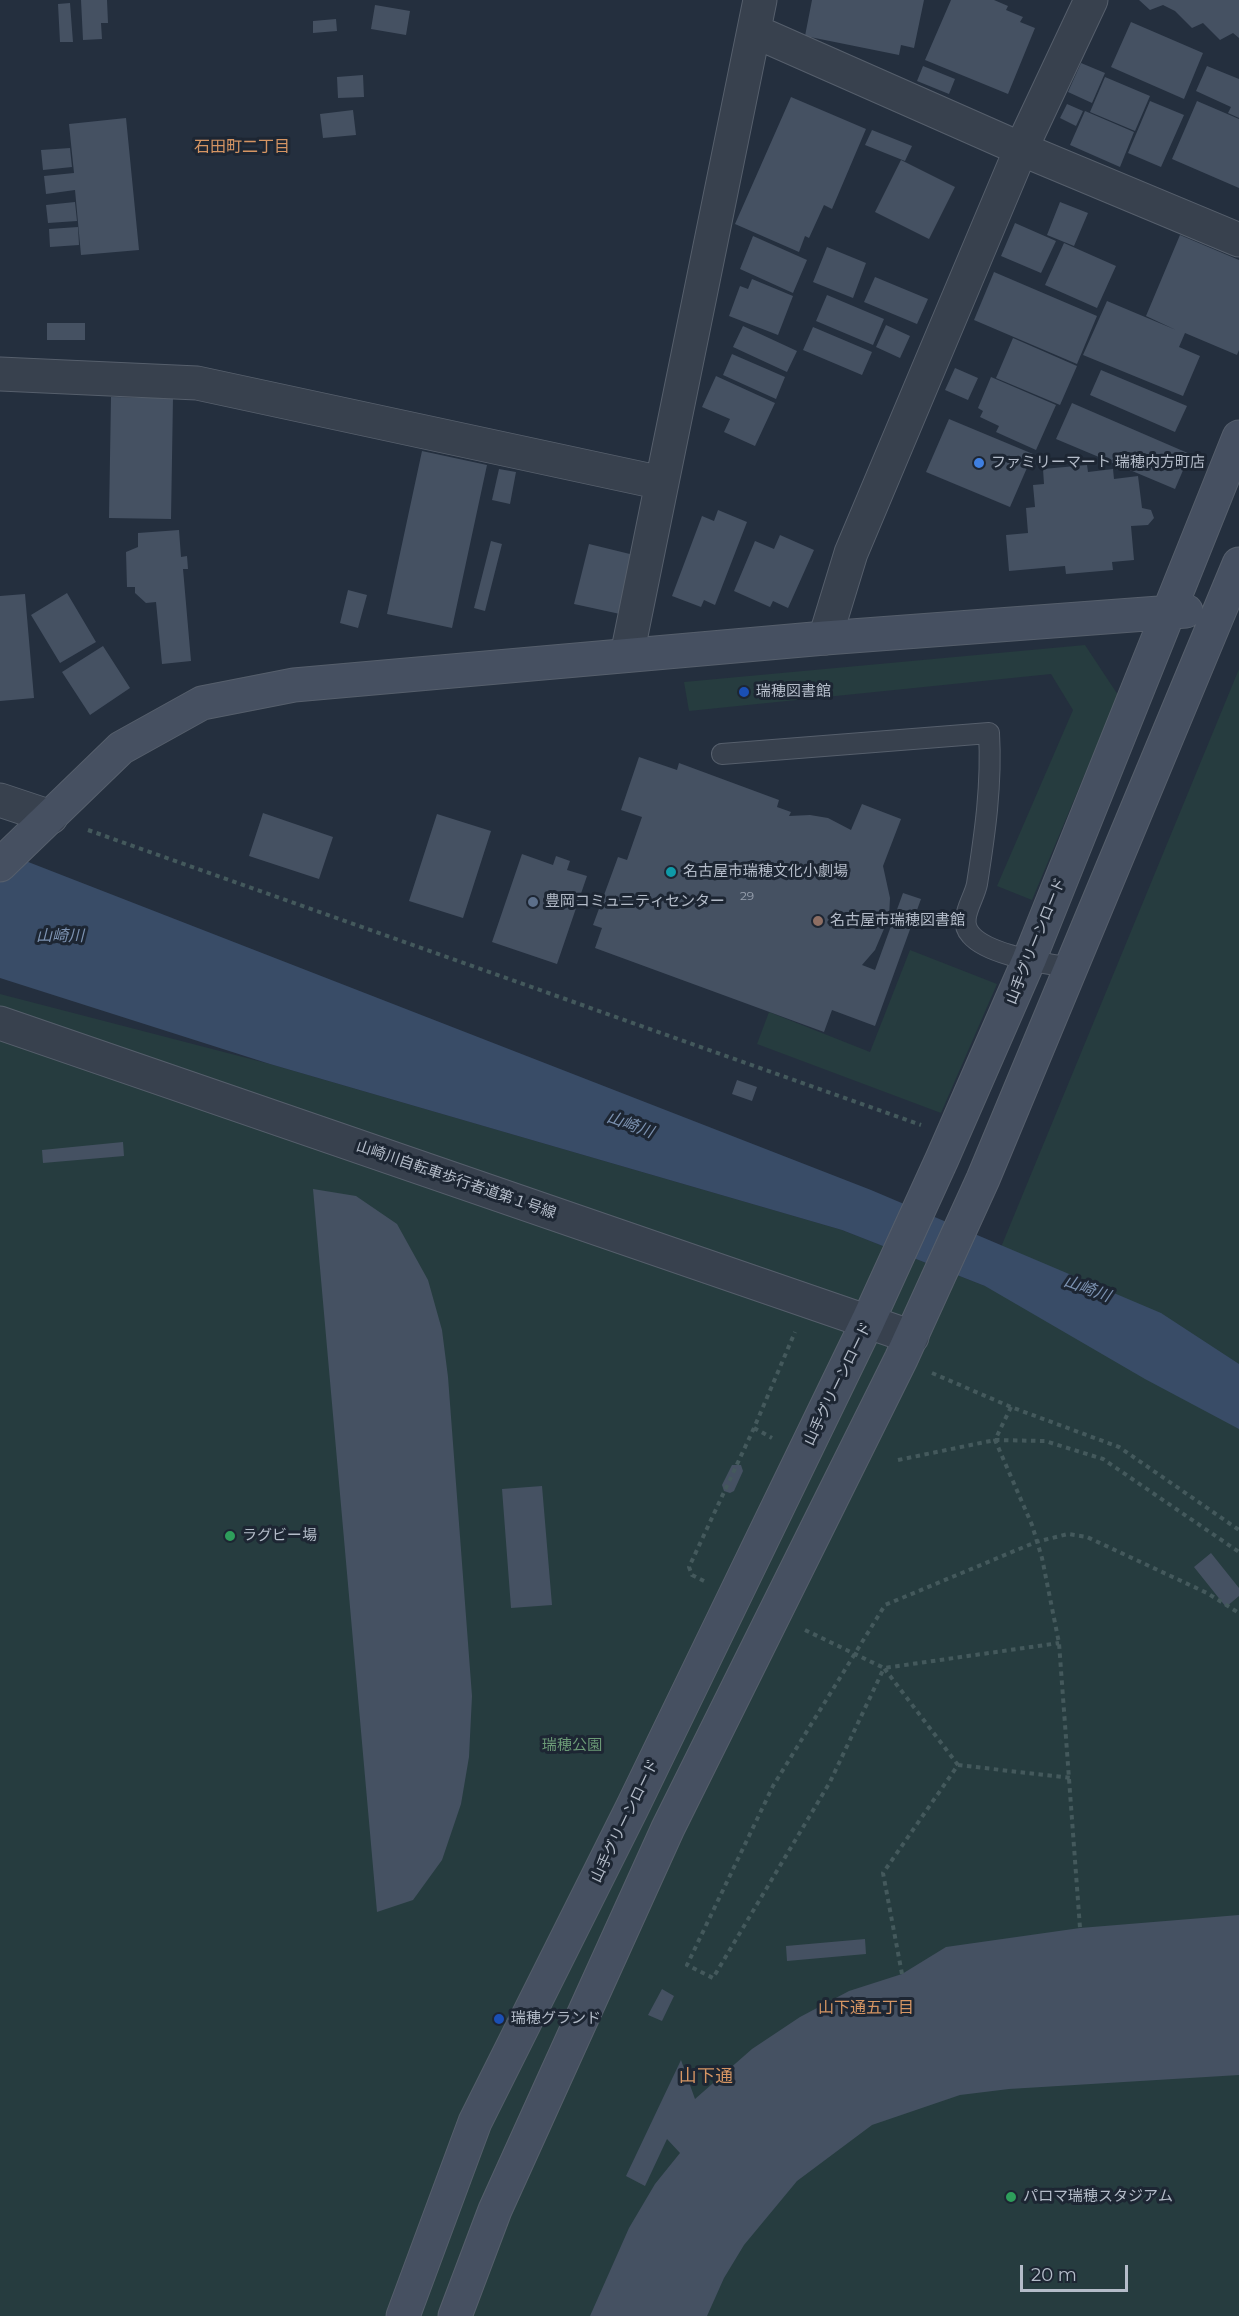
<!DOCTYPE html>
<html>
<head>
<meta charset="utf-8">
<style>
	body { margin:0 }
	#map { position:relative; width:1239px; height:2316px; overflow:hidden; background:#242f3e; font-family:Montserrat,sans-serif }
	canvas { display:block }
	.scale { position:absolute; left:1020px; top:2265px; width:108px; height:27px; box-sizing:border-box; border:3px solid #b4bcc9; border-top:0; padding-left:8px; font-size:18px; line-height:21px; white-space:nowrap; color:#b4bcc9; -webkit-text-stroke:4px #1d2633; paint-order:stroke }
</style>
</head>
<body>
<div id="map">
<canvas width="1239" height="2316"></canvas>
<div class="scale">20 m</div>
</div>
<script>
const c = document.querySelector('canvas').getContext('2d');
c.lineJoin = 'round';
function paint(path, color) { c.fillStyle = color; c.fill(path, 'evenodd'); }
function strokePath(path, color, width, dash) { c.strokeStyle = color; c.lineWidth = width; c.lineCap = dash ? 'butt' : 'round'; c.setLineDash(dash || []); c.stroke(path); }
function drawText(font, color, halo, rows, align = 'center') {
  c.font = font + ' Montserrat,"Noto Sans JP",sans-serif'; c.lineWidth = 6; c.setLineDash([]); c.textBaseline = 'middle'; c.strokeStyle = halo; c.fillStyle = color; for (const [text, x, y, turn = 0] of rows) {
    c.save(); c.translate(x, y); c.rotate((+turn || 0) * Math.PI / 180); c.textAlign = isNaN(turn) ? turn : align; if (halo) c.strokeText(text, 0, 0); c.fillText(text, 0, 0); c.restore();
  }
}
const green = new Path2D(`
	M1085,645l33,50 -86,205 -35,-14 76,-176 -22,-36 -362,37 -5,-29z
	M1239,669v1647h-1239v-1322l270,70 572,166 143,56z
	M910,950l87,34 -56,129 -184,-69 12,-32 101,40z`);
const water = new Path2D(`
	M0,851l871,339 290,123 78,51v65l-94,-50 -160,-93 -143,-56 -572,-166 -270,-86z`);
const building = new Path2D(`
	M81,0h26l1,23h-7l1,16 -19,1z
	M812,0h112l-10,48 -13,-3 -2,10 -94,-19z
	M951,0h43l14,6 -2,4 17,7 -3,5 15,6 -27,66 -83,-34z
	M1139,0h100v38l-6,-5 -13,7 -17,-17 -11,5 -17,-17 -12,-6 -13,5z
	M70,3l3,39h-13l-2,-38z
	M375,5l35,6 -4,24 -35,-6z
	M336,19l1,12 -24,2v-12z
	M1131,22l72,31 -19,46 -73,-32z
	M1081,63l24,10 -13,30 -24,-11z
	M923,66l32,13 -6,15 -32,-13z
	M1207,66l32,13v39l-11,-5 3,-6 -35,-16z
	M363,75l1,22 -26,1 -1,-21z
	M1105,77l45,19 -15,35 -45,-19z
	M791,97l75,32 -34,80 -8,-4 -15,33 -4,-2 -6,16 -64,-28z
	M1150,101l34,14 -23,52 -33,-14z
	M1197,101l42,18v69l-67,-29z
	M1067,104l16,7 -7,15 -16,-8z
	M353,110l3,25 -33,3 -3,-24z
	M1085,111l49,21 -14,35 -50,-22z
	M126,118l13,132 -58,5 -6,-65 -29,4 -2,-18 30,-3 -5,-49z
	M872,130l40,16 -7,15 -40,-16z
	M70,148l2,19 -29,3 -2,-20z
	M901,160l54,27 -26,52 -54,-27z
	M75,202l2,19 -29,2 -2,-18z
	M1060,202l28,11 -14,33 -27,-11z
	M1015,223l41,18 -15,32 -40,-17z
	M78,227l1,18 -29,2 -1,-18z
	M1180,235l59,25v90l-2,5 -52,-22 -6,14 21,9 -17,40 -100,-41 24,-54 69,29 -30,-14z
	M753,236l54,24 -14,33 -53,-24z
	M1064,243l52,23 -19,42 -52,-23z
	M827,247l39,16 -13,35 -40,-16z
	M994,272l103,44 -20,48 -103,-44z
	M875,277l53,22 -11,25 -53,-22z
	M752,279l41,17 -15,39 -49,-19 11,-30 8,3z
	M827,295l57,24 -11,26 -57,-24z
	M47,323h38v17h-38z
	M886,325l24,11 -10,22 -24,-11z
	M743,326l54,25 -10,21 -54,-25z
	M813,327l59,25 -10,23 -59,-25z
	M1013,338l64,28 -17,39 -64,-27z
	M732,354l53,23 -9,22 -53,-24z
	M955,368l23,10 -10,22 -23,-10z
	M1101,370l86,36 -12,26 -85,-37z
	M716,376l59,27 -20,43 -31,-14 6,-13 -28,-12z
	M991,377l65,28 -20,45 -40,-18 3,-6 -19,-9 3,-6 -5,-3z
	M111,397l62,1 -2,121 -62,-1z
	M1072,403l118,51 -15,35 -119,-50z
	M949,419l84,35 -23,53 -84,-35z
	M422,451l65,14 -35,163 -65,-14z
	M1087,465l1,7 25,-3 1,10 24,-3 4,32 9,2 3,8 -6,7 -17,1 3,34 -22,2 1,8 -47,4 -1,-8 -56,5 -3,-36 22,-2 -2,-25 9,-1 -2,-22 11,-1 -1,-15z
	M499,469l17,3 -6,32 -18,-4z
	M718,510l29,12 -32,83 -11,-5 -3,7 -29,-11 30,-80 12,5z
	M179,530l2,27 6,-1 1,13h-5l8,92 -29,3 -6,-62 -10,1 -11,-10v-6h-8l-1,-35 12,-5v-14z
	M780,535l34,15 -26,58 -15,-7 -3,6 -36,-16 21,-50 19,8z
	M491,541l11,3 -17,67 -11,-3z
	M589,544l45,11 -14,59 -46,-10z
	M348,590l19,5 -9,33 -18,-5z
	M67,593l29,49 -36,21 -29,-48z
	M25,594l9,104 -34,3v-105z
	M103,646l27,42 -40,27 -28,-43z
	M639,757l38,13 2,-7 100,37 -2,7 14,5 -2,4 21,-1 18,3 23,12 11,-26 39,15 -18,47 7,32 -1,19 -14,33 -13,15 13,5 28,-77 18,6 -46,127 -43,-16 -8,22 -229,-84 7,-20 -9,-3 25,-68 9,3 15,-43 -21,-7z
	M263,813l70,24 -14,42 -70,-23z
	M437,814l54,17 -28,87 -54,-17z
	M522,854l31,11 3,-9 14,5 -3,9 20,6 -30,88 -65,-22z
	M737,1080l20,7 -5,14 -20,-7z
	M123,1142l1,14 -81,7 -1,-13z
	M313,1189l43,7 41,28 31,56 14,50 6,47 24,319 -3,61 -8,47 -19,56 -29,40 -36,12z
	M732,1465h9l2,6 -9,20 -4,2 -6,-2 -2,-6z
	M542,1486l10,119 -41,3 -9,-119z
	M1211,1553l28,35v8l-13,11 -32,-40z
	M1239,1915v160l-230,14 -49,6 -88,30 -75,56 -53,64 -20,33 -17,38h-117l39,-88 26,-44 25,-31 -13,-14 -22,47 -19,-10 55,-116 14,39 57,-50 48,-32 49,-26 53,-17 44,-27 134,-19z
	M865,1939l1,15 -79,7 -1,-15z
	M662,1989l12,7 -12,25 -14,-6z`);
const path = new Path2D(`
	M88,830l833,295
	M932,1373l79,34 108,40 120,83
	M1011,1407l-16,33 37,85 10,33 17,85 21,285
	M754,1428l18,10
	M898,1460l97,-20 50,1 58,18 136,93
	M704,1581l-12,-6 -3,-8 65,-139 41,-96
	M805,1630l79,38 175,-25
	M958,1765l113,13
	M902,1974l-19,-101 75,-108 -74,-97 -54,114 -117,196 -26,-13 86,-179 112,-181 151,-63 32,-8 19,3 120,56 32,20`);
const lane = new Path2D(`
	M722,754l267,-21c3,51 -4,100 -12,151 -3,16 -20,36 -6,51 17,20 74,28 99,33`);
const street = new Path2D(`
	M754,31l267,118 218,91
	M0,374l197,9 465,100
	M825,638l26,-85 170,-404 70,-149
	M627,655l133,-655
	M0,800l51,17
	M0,1023l912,314`);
const secondary = new Path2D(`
	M0,865l121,-117 81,-45 92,-18 531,-47 361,-27
	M403,2316l72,-194 157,-314 236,-487 74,-162 87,-199 210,-523
	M455,2316l40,-106 173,-382 233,-469 82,-180 256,-615`);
const markers = [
	[979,463,6,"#3f7fe0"],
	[744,692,6,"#1a4fb4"],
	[671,872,6,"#0f9aa8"],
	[533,902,6,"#5c6f8a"],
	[818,921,6,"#8d6e63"],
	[230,1536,6,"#2e9e5b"],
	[499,2019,6,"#1a4fb4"],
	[1011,2197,6,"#2e9e5b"]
];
const numberNames = [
	["29",747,896]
];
const poiNames = [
	["ファミリーマート 瑞穂内方町店",991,463],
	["瑞穂図書館",756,692],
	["名古屋市瑞穂文化小劇場",683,872],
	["豊岡コミュニティセンター",545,902],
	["名古屋市瑞穂図書館",830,921],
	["ラグビー場",242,1536],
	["瑞穂グランド",511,2019],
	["パロマ瑞穂スタジアム",1023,2197]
];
const streetNames = [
	["山手グリーンロード",1036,941,-68],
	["山崎川自転車歩行者道第１号線",456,1180,19],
	["山手グリーンロード",838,1384,-64],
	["山手グリーンロード",625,1821,-64]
];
const parkNames = [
	["瑞穂公園",572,1746]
];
const neighbourhoodNames = [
	["石田町二丁目",242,147],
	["山下通五丁目",866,2008]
];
const waterNames = [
	["山崎川",60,936],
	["山崎川",630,1125,20],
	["山崎川",1087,1289,20]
];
const quarterNames = [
	["山下通",706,2077]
];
paint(green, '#263c3f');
paint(water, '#394c67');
paint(building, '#455162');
strokePath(lane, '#565f6c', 22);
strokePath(street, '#565f6c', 35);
strokePath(secondary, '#565f6c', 35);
strokePath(path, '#44595c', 4, [4.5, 4.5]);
strokePath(lane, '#38414e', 20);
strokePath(street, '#38414e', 33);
strokePath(secondary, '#465061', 33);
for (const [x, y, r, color] of markers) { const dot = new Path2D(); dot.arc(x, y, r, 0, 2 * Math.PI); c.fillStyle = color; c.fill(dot); strokePath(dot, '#1d2633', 2); }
drawText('12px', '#98a1af', null, numberNames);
drawText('15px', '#b4bcc9', '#1d2633', poiNames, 'left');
drawText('15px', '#b4bcc9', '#1d2633', streetNames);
drawText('15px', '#6b9a76', '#1d2633', parkNames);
drawText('16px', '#d59563', '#1d2633', neighbourhoodNames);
drawText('italic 16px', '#7c92b1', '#1d2633', waterNames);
drawText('18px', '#d59563', '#1d2633', quarterNames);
</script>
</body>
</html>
